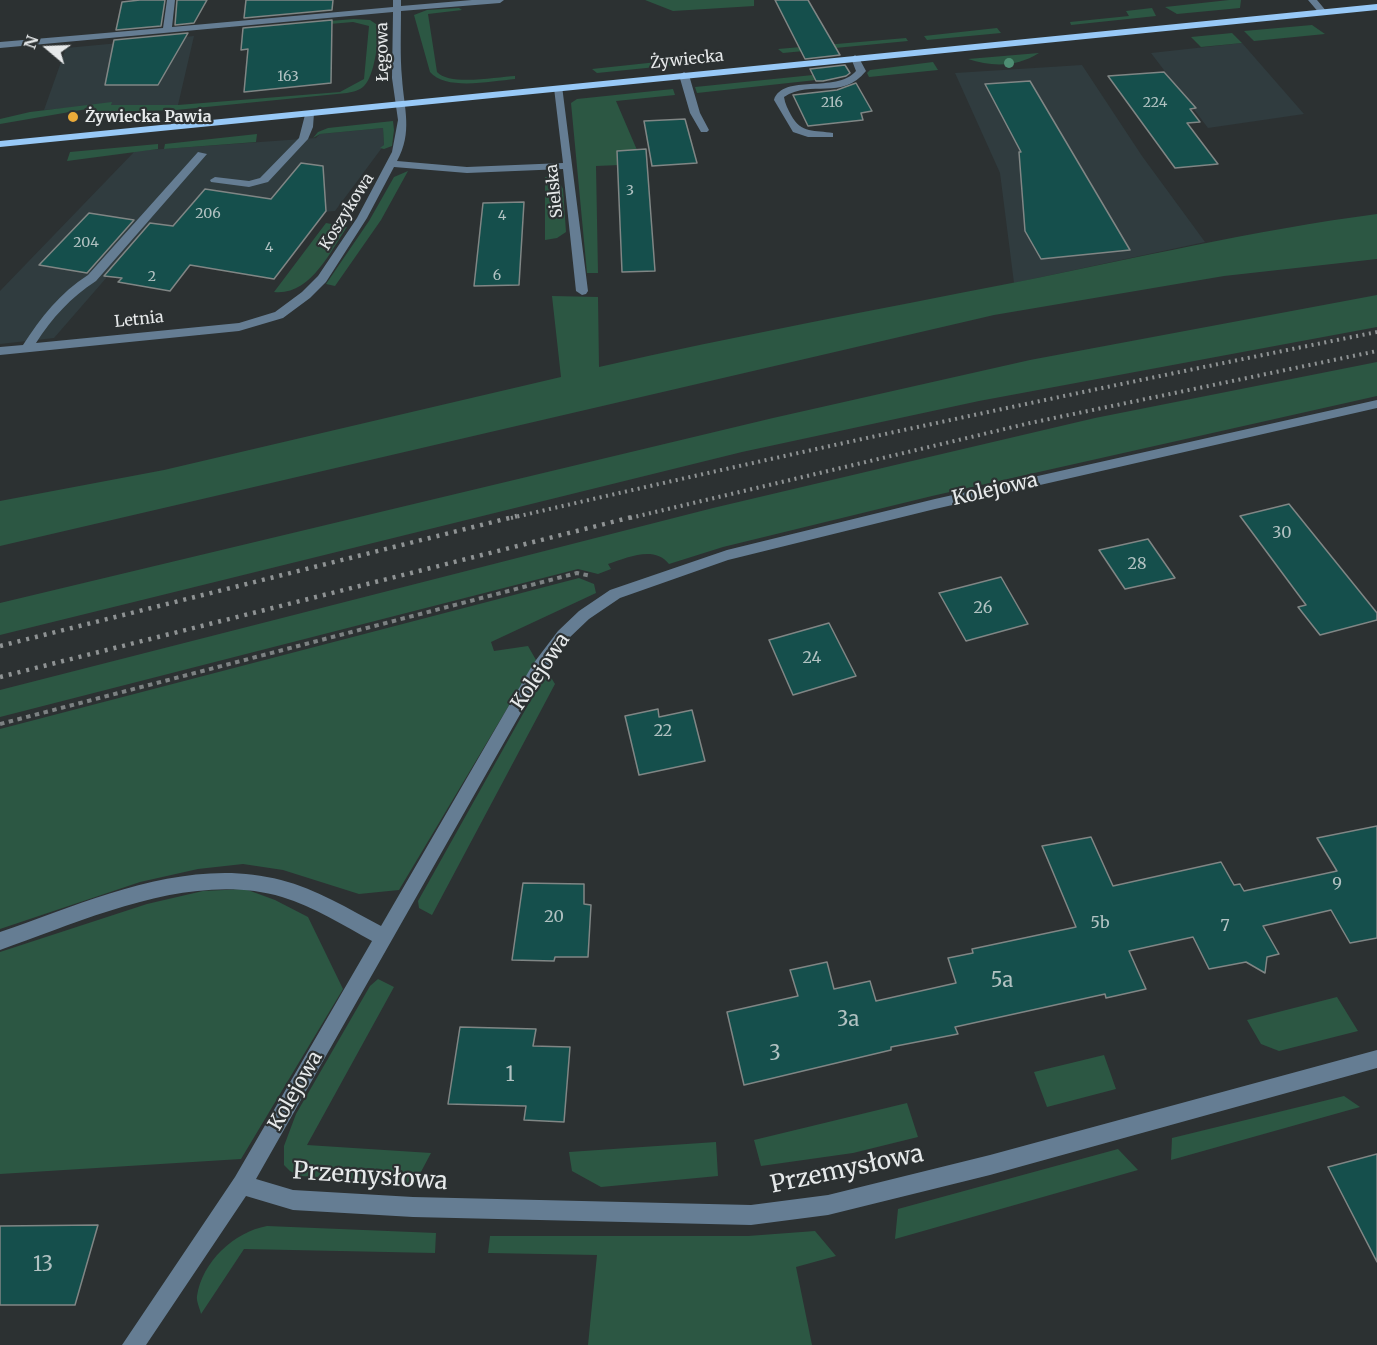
<!DOCTYPE html>
<html>
<head>
<meta charset="utf-8">
<style>
	body { margin:0 }
	#map { position:relative; width:1377px; height:1345px; overflow:hidden; background:#2c3132; font-family:Merriweather,serif }
	canvas { display:block }
	.north { position:absolute; left:18px; top:18px; width:60px; height:60px; -webkit-text-stroke:4px #2c3132; paint-order:stroke; rotate:289deg; font-size:16px; font-weight:700; line-height:24px; text-align:center; color:#e6e9ea }
	.north::after { content:''; display:block; margin:auto; width:21px; height:27px; background:#e6e9ea; clip-path:polygon(50% 0,100% 100%,50% 72%,0 100%) }
</style>
</head>
<body>
<div id="map">
<canvas width="1377" height="1345"></canvas>
<div class="north">N</div>
</div>
<script>
const c = document.querySelector('canvas').getContext('2d');
c.lineJoin = 'round';
function paint(path, color) { c.fillStyle = color; c.fill(path, 'evenodd'); }
function strokePath(path, color, width, dash) { c.strokeStyle = color; c.lineWidth = width; c.lineCap = dash ? 'butt' : 'round'; c.setLineDash(dash || []); c.stroke(path); }
function drawText(font, color, halo, rows, align = 'center') {
  c.font = font + ' Merriweather,serif'; c.lineWidth = 4.5; c.setLineDash([]); c.textBaseline = 'middle'; c.strokeStyle = halo; c.fillStyle = color; for (const [text, x, y, turn = 0] of rows) {
    c.save(); c.translate(x, y); c.rotate((+turn || 0) * Math.PI / 180); c.textAlign = isNaN(turn) ? turn : align; if (halo) c.strokeText(text, 0, 0); c.fillText(text, 0, 0); c.restore();
  }
}
const built = new Path2D(`
	M194,36l-16,69h-68l-66,5 22,-62z
	M1242,43l62,71 -96,14 -57,-75z
	M1082,65l60,91 63,86 -191,41 -14,-110 -45,-100z
	M383,128l1,17 -49,66 -85,6 -116,29 -80,92 -54,6v-53l135,-140 181,-13 4,-4z`);
const green = new Path2D(`
	M645,0h109v6l-81,5z
	M1229,0h12l-1,8 -63,6 -12,-7z
	M459,8l3,2 -34,4 9,58c12,14 60,5 78,4v3c-23,2 -69,12 -85,-7l-16,-57 13,-5z
	M1152,8l4,8 -85,9 -1,-3 59,-6 -3,-5z
	M354,19l16,1 9,6c-1,15 -4,49 -15,60 -4,4 -11,6 -17,7l-171,17 -73,2 -16,-3 -87,15v-5l30,-7 82,-10 -1,3h67l162,-13 24,-13 5,-53 -16,-4 -35,3 -1,-3z
	M1312,25l13,9 -71,7 -10,-10z
	M997,28l4,5 -74,7 -3,-4z
	M1232,33l10,10 -41,4 -10,-10z
	M906,38l2,3 -125,12 -5,-4z
	M1039,53c-22,14 -47,14 -71,6z
	M723,55l2,5 -128,13 -5,-4z
	M933,62l5,8 -69,7 -2,-4 3,-3z
	M813,75l3,5 -119,13 -2,-6z
	M673,89l2,6 -59,6 27,63 -47,2 2,107h-11l-16,-170 6,-4z
	M393,121l1,9 -2,16 -8,3 -4,-1 4,-3 -1,-17 -63,6 -7,4 5,-6 10,-4z
	M257,134l-1,8 -92,7 1,-5z
	M158,144v5l-91,12 3,-9z
	M408,171l-27,49 -46,66 -9,-2 43,-63 25,-44z
	M545,177l13,2 5,10 3,43 -9,6 -12,2z
	M1377,214v45l-153,17 -230,39 -994,231v-45l164,-31 397,-93 -9,-81 46,1 1,70c137,-31 275,-57 413,-84 121,-24 242,-53 365,-69z
	M326,223l21,4c-17,25 -37,69 -73,65z
	M1377,295v32l-398,74 -237,51 -742,183v-32l773,-185 257,-58z
	M1377,362v34l-445,100 -209,51 -54,17c-15,-19 -42,-6 -61,0l3,5 -13,5 -20,-5 -578,148v-27l713,-182 199,-47 183,-43z
	M579,578l15,6 2,9 -105,49 3,9 34,-5 8,14 -137,230 -40,4 -76,-24 -40,-6 -45,5 -58,13 -140,47v-200z
	M547,671l8,13 -123,231 -13,-7 -1,-7z
	M245,889l30,11 33,17 35,72 -102,170 -241,15v-222l147,-48 56,-13z
	M378,979l16,8 -87,158 124,8 -16,30 -115,-7 -10,-5 -6,-6v-19l12,-32 74,-128z
	M1337,997l21,34 -79,20 -18,-7 -14,-24z
	M1104,1055l12,34 -69,18 -13,-35z
	M1344,1096l16,11 -189,53 1,-22z
	M907,1103l11,34 -65,16 -92,13 -7,-26z
	M716,1142l2,34 -117,11 -29,-16 -3,-19z
	M1118,1149l20,21 -243,69 3,-30z
	M267,1226l169,7 -1,20 -191,-4 -43,65c-1,-5 -5,-13 -4,-18 5,-34 37,-64 70,-70z
	M815,1231l21,25 -40,11 16,78h-224l9,-90 -109,-2 2,-17h258z`);
const building = new Path2D(`
	M140,0h25l-4,26 -45,4 6,-28z
	M177,0h30l-13,23 -19,2z
	M246,0h87l-1,10 -88,8z
	M775,0h33l32,55 -35,4z
	M332,20l-1,63 -87,9 4,-43 -7,1 2,-22z
	M188,33l-30,52h-53l9,-45z
	M845,65l5,8 -4,3 -23,5h-7l-6,-12z
	M1164,72l32,36 -6,1 10,13 -13,1 31,41 -43,4 -67,-92z
	M1030,81l100,169 -89,9 -16,-28 -6,-79h2l-36,-68z
	M856,83l16,28 -11,2 2,7 -55,6 -15,-31 44,-5z
	M685,119l12,44 -45,3 -8,-45z
	M646,149l9,122 -33,1 -5,-121z
	M301,163l22,3 3,45 -52,68 -84,-14 -20,26 -52,-9 4,-4 -18,-2 46,-53 23,3 32,-37 66,10z
	M524,202l-5,83 -45,1 9,-83z
	M89,213l45,7 -47,53 -48,-8z
	M1289,504l88,109v7l-57,15 -22,-28 8,-2 -66,-89z
	M1148,539l27,39 -50,11 -26,-39z
	M1001,577l27,47 -62,17 -27,-48z
	M829,623l27,53 -63,19 -24,-55z
	M658,709l1,8 33,-7 13,51 -66,14 -14,-59z
	M1377,826v112l-27,5 -19,-33 -68,16 16,28 -12,3 -2,16 -19,-11 -37,7 -16,-32 -64,14 17,38 -40,9 -1,-4 -150,33 3,7 -67,13v3l-147,35 -17,-73 71,-16 -8,-26 37,-8 7,27 36,-8 6,20 80,-18 -8,-25 25,-5 -1,-4 104,-22 -34,-81 49,-9 22,49 108,-24 13,23 6,-1 4,7 93,-20 -20,-33z
	M523,883l61,1v20l7,1 -3,52h-33l-1,4 -42,-1z
	M460,1027l76,2 -3,17 37,1 -6,75 -40,-2 2,-14 -78,-2z
	M1377,1154v108l-49,-95z
	M98,1225l-23,80h-75v-79z`);
const path = new Path2D(`
	M0,724l577,-151 14,3`);
const minor = new Path2D(`
	M167,0h8l-3,27 221,-20v-7h8v6l71,-6h32l-4,3 -99,8c0,22 -1,45 1,67 2,31 11,54 -5,83l70,6 96,-4 -9,-75 8,-2 26,205 -2,3 -4,1 -6,-4 -13,-122 -96,4 -73,-6 -27,51 -41,64 -16,16 -27,20 -44,13 -239,24v-8l23,-2c18,-28 37,-52 65,-70l110,-123 9,2 -111,127c-25,16 -44,37 -60,62l203,-20 36,-11 27,-20 16,-16 39,-58 35,-66 6,-32 -6,-42 1,-66 -393,36v-6l163,-14z
	M1308,0h9l10,12 -7,2z
	M855,55l4,3 7,13c-24,30 -55,8 -82,26 1,7 4,12 7,18 10,19 24,15 42,18v4h-25l-15,-5 -19,-32c9,-27 62,-6 82,-29l-5,-13z
	M684,72l5,3 11,38 9,17 -2,2h-6l-11,-19 -11,-38z
	M306,111l8,2 -1,14 -5,12 -40,43 -19,5 -38,-5 -1,-2 5,-3 34,4 11,-3 39,-40z
	M1377,400v8l-442,101 -207,51 -108,38 -31,21 -21,20 -25,35 -287,505 37,11 120,7 338,8 77,-10 162,-40 387,-105v18l-387,107 -162,40 -77,10 -338,-8 -120,-7 -47,-14 -100,149h-24l113,-168 137,-236c-29,-16 -58,-34 -90,-44 -90,-27 -197,23 -282,53v-18c87,-30 187,-77 281,-52 35,9 68,29 100,46l152,-262 25,-33 21,-20 31,-21 117,-40 208,-51z`);
const major = new Path2D(`
	M1377,4v6l-1377,137v-6z`);
const railFar1 = new Path2D(`
	M511,518c287,-67 576,-128 866,-186
	M630,518l400,-95 347,-72`);
const rail = new Path2D(`
	M0,646l517,-130
	M0,677l636,-161`);
const trees = [
	[1009,63]
];
const markers = [
	[73,117,6,"#eaaa39"]
];
const farNumbernames = [
	["163",288,77],
	["216",832,103],
	["224",1155,103],
	["3",630,191],
	["206",208,214],
	["4",502,216],
	["204",86,243],
	["4",269,248],
	["6",497,276],
	["2",152,277]
];
const farStreetnames = [
	["Łęgowa",383,52,-91],
	["Żywiecka",687,60,-6],
	["Sielska",555,191,-96],
	["Koszykowa",347,212,-58],
	["Letnia",139,320,-6]
];
const farPoinames = [
	["Żywiecka Pawia",85,117]
];
const numberNames = [
	["30",1282,533],
	["28",1137,564],
	["26",983,608],
	["24",812,658],
	["22",663,731],
	["9",1337,884],
	["20",554,917],
	["5b",1100,923],
	["7",1225,926]
];
const streetNames = [
	["Kolejowa",995,490,-13],
	["Kolejowa",541,672,-56],
	["Kolejowa",296,1091,-60]
];
const nearNumbernames = [
	["5a",1002,981],
	["3a",848,1020],
	["3",775,1054],
	["1",510,1075],
	["13",43,1265]
];
const nearStreetnames = [
	["Przemysłowa",847,1170,-12],
	["Przemysłowa",370,1177,4]
];
paint(built, '#303c3f');
paint(green, '#2c5743');
paint(building, '#154f4c');
strokePath(building, '#808685', 1.5);
strokePath(path, '#7c8182', 4, [4.5, 4.5]);
paint(minor, '#657d93');
paint(major, '#98c9f7');
strokePath(railFar1, '#8f9394', 4, [2, 4.5]);
strokePath(rail, '#8f9394', 4.5, [3, 6]);
c.fillStyle = '#4e8e73';
for (const [x, y] of trees) { c.beginPath(); c.arc(x, y, 5, 0, 2 * Math.PI); c.fill(); }
for (const [x, y, r, color] of markers) { const dot = new Path2D(); dot.arc(x, y, r, 0, 2 * Math.PI); c.fillStyle = color; c.fill(dot); strokePath(dot, '#2c3132', 2); }
drawText('14px', '#b2c2c2', null, farNumbernames);
drawText('16px', '#e6e9ea', '#2c3132', farStreetnames);
drawText('bold 16px', '#e6e9ea', '#2c3132', farPoinames, 'left');
drawText('16px', '#b2c2c2', null, numberNames);
drawText('20px', '#e6e9ea', '#2c3132', streetNames);
drawText('20px', '#b2c2c2', null, nearNumbernames);
drawText('24px', '#e6e9ea', '#2c3132', nearStreetnames);
</script>
</body>
</html>
